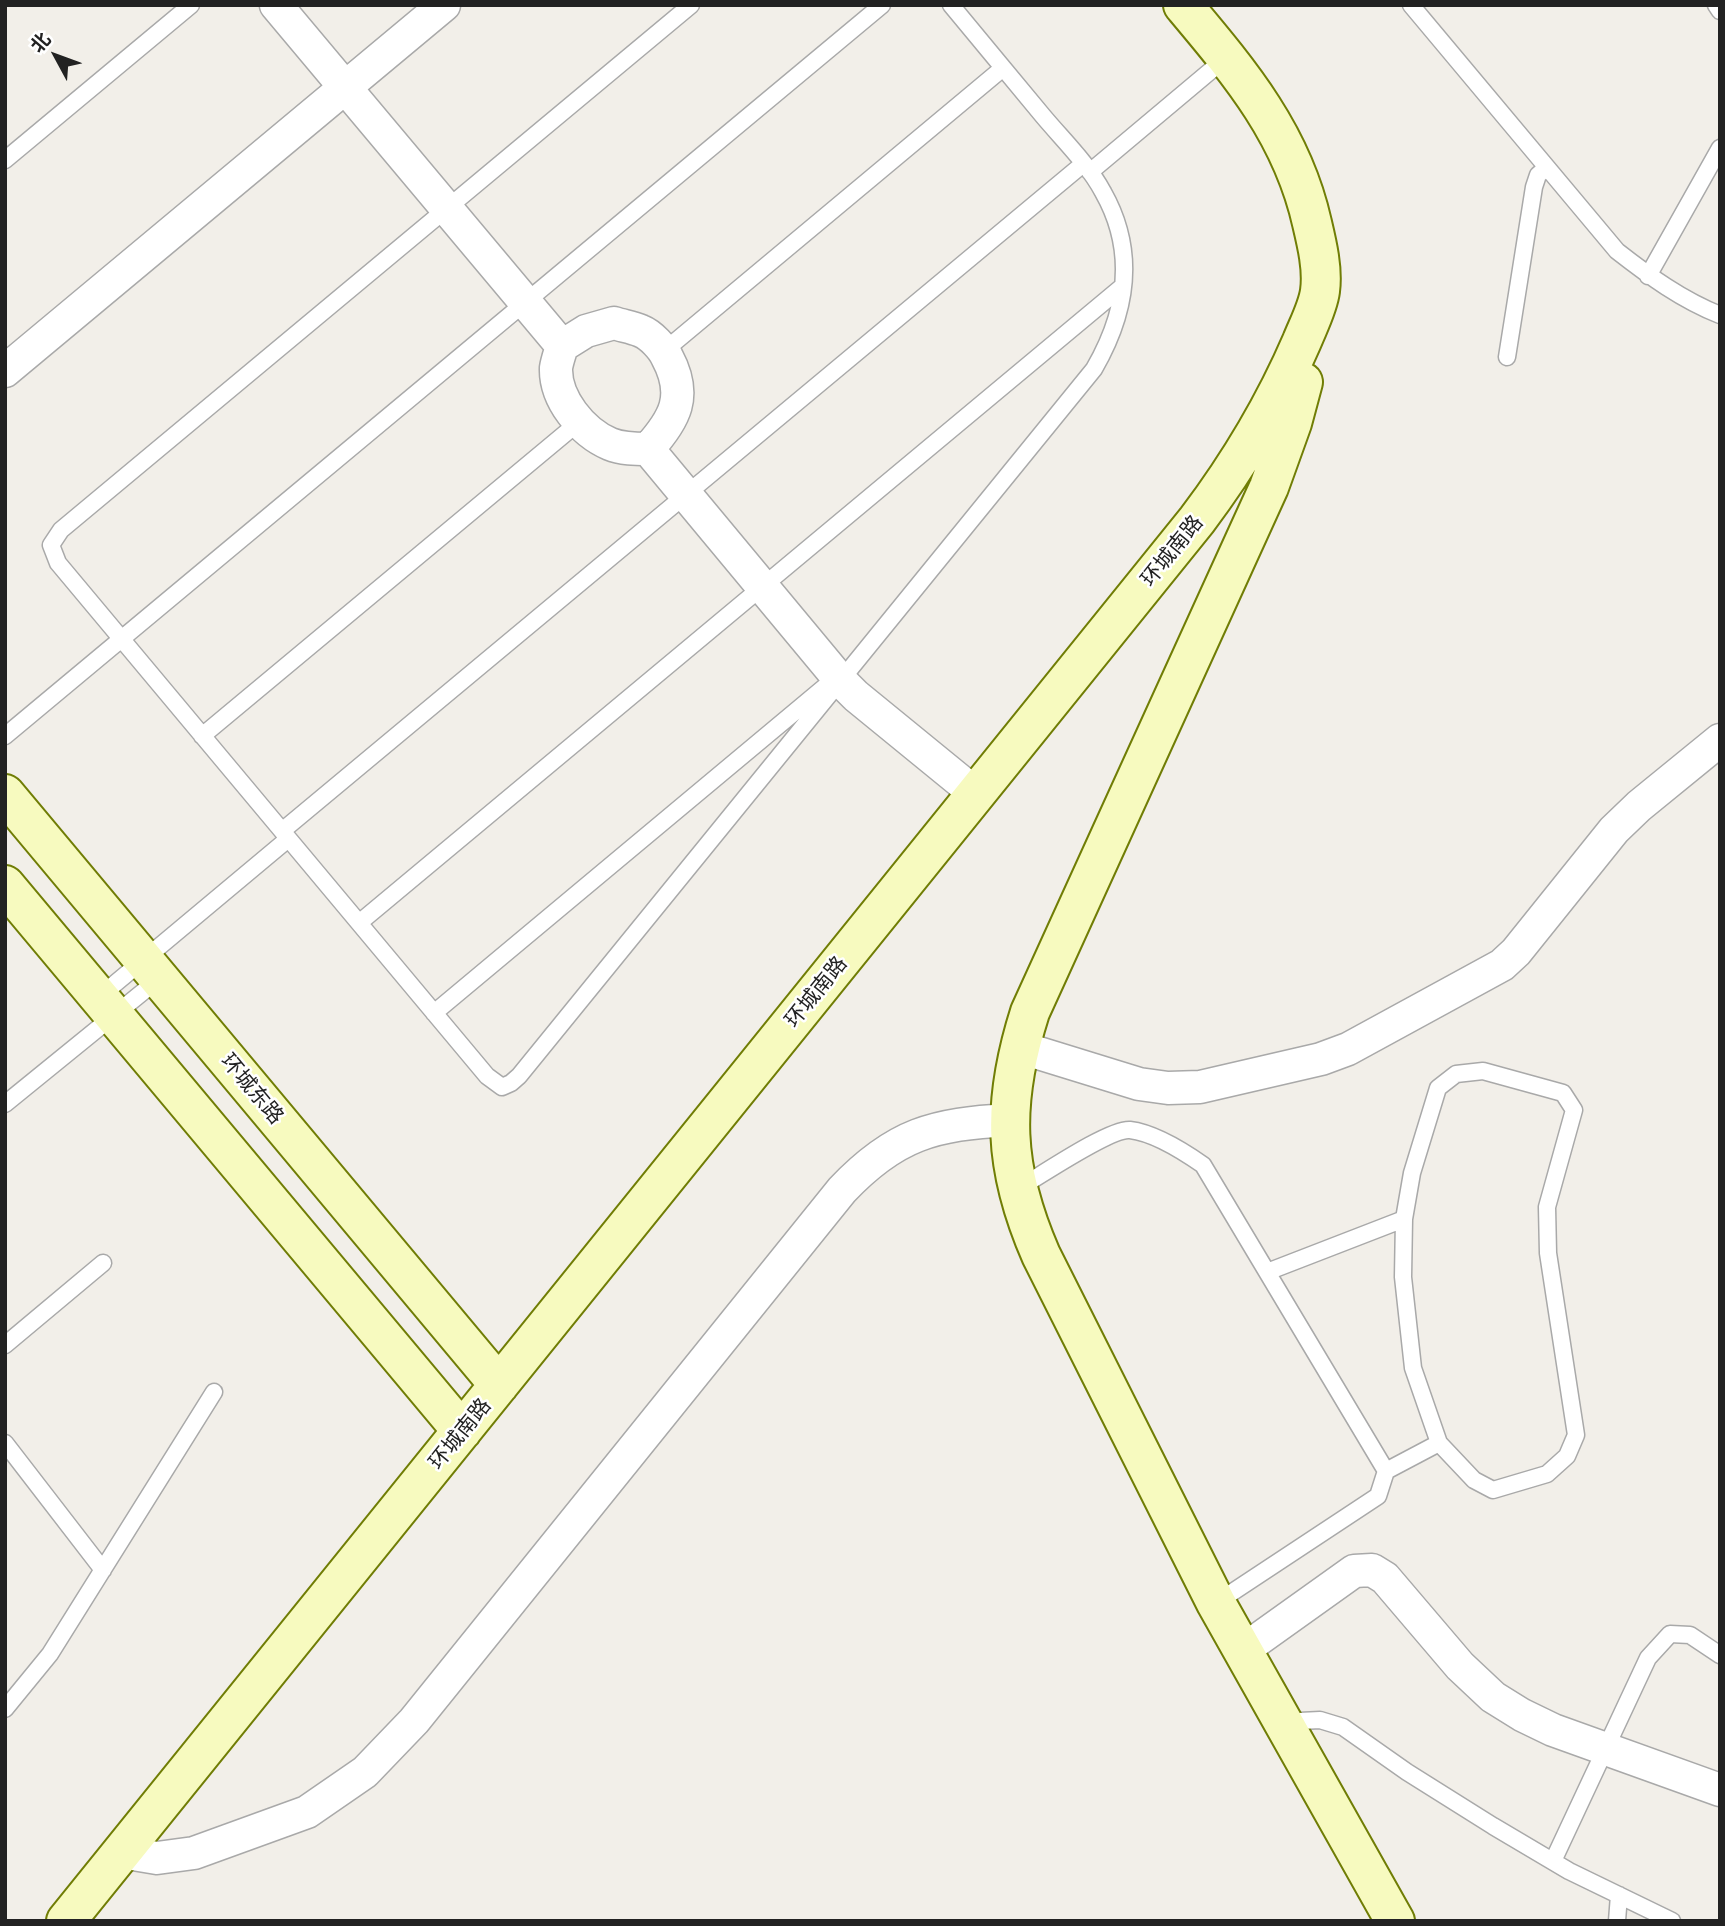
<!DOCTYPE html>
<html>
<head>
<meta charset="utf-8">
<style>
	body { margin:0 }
	#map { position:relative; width:1725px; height:1926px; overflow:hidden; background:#f2efe9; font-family:"Golos Text","Noto Sans SC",sans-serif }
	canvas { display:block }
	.frame { position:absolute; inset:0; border:7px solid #222; pointer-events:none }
	.north { position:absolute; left:21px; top:21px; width:70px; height:70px; -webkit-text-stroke:5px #fff; paint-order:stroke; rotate:311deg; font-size:19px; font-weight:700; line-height:28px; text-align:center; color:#222 }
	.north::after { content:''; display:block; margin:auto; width:24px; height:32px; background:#222; clip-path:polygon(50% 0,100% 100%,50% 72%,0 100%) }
</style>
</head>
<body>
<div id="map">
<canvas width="1725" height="1926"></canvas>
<div class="frame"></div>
<div class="north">北</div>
</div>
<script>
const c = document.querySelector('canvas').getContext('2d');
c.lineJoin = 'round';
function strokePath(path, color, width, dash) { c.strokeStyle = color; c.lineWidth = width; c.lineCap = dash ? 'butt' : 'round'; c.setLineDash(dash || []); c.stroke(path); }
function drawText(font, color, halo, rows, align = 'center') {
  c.font = font + ' "Golos Text","Noto Sans SC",sans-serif'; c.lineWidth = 5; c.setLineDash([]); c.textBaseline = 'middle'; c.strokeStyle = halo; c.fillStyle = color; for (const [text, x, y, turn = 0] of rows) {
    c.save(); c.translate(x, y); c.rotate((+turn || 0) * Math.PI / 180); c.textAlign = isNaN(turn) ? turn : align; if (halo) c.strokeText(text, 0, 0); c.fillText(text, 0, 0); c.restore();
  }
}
const lane = new Path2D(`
	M691,5l-630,525 -10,15 7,18 429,513 15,11 9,-4 8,-7 575,-707c33,-57 43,-117 9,-177 -15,-28 -39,-51 -60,-76 -31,-37 -61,-74 -92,-111
	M1411,5l206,246c32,25 65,49 103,64
	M1716,5l4,6
	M5,160l186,-155
	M1090,172l137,-115
	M1648,276l72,-128
	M664,351l339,-283
	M1507,357l27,-170 4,-12 8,-7
	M5,736l877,-731
	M202,736l377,-314
	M282,831l801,-667
	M359,923l764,-637
	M99,997l189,-158
	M434,1013l393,-328
	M1483,1071l80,22 11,17 -27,97 1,46 28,182 -9,21 -20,18 -54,16 -19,-10 -35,-37 -26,-75 -10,-91 1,-58 8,-46 26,-85 18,-14z
	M5,1104l155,-126
	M1019,1188c21,-12 91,-60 111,-58 25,3 53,21 73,35l183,306 -8,25 -162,107
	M1267,1272l137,-53
	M5,1345l98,-82
	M5,1443l98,127
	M1386,1471l53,-28
	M5,1709l45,-55 164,-262
	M1285,1725l15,-4 20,-1 23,7 64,45 86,54 76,45 103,50
	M1553,1861l95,-203 22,-24 20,1 30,20
	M1617,1921l2,-26`);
const street = new Path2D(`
	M276,5l286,341
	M614,323c9,3 18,4 27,8 10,4 22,17 26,26 21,39 8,62 -19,92 -13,0 -26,0 -38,-5 -28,-12 -55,-45 -54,-76 1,-7 4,-15 6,-22l24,-15z
	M5,371l439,-366
	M648,449l192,231 16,16 120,98
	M1019,1047l120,37 29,4 32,-1 121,-28 27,-10 154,-84 14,-13 98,-122 25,-24 81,-66
	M1242,1651l112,-80 18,-1 13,8 75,88 33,31 29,18 31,15 167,60
	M121,1852l36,6 37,-5 113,-41 58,-40 49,-51 428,-531c53,-56 92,-66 167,-70`);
const secondary = new Path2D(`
	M1303,382l-11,41 -23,64 -239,525c-29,91 -27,156 11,243l175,348 179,318
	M5,794l494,591
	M5,885l457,546
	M66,1921l1131,-1401c43,-57 77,-114 105,-179 6,-15 16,-34 18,-50 3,-22 -3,-47 -8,-68 -20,-89 -72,-150 -129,-218`);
const streetNames = [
	["环城南路",1172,551,-51],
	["环城南路",816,992,-51],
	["环城东路",252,1089,50],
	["环城南路",460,1434,-51]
];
strokePath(lane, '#a9a9a9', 19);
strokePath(street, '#a9a9a9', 35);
strokePath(secondary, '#707d05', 42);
strokePath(lane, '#fff', 16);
strokePath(street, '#fff', 32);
strokePath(secondary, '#f7fabf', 38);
drawText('21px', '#222', '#fff', streetNames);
</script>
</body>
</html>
